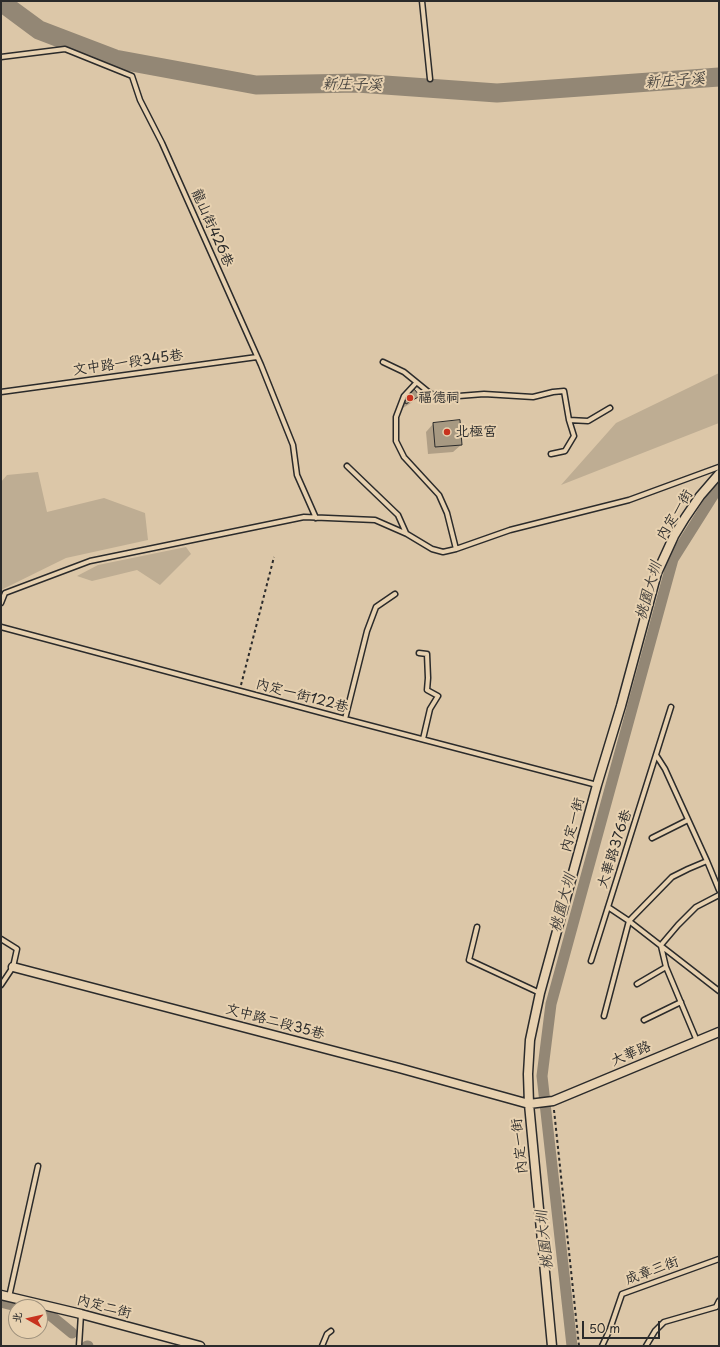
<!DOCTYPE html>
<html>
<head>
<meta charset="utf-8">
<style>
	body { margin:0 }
	#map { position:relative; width:720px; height:1347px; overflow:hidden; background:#dcc7a8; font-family:"Playpen Sans","LXGW WenKai TC",sans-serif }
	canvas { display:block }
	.frame { position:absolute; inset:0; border:2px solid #2b2b2b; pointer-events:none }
	.north { position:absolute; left:8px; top:1299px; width:40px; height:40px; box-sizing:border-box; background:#e7d1b0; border:1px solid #9c8f7b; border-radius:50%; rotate:278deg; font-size:11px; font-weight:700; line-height:16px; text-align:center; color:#2b2b2b }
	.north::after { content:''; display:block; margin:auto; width:14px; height:18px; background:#c8321e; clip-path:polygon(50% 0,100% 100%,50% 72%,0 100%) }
	.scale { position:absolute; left:582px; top:1321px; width:78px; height:18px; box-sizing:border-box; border:2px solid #2b2b2b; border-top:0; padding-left:5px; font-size:12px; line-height:14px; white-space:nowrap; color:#2b2b2b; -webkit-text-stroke:3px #e7d1b0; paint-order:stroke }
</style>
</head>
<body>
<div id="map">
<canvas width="720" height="1347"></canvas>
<div class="frame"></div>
<div class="north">北</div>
<div class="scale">50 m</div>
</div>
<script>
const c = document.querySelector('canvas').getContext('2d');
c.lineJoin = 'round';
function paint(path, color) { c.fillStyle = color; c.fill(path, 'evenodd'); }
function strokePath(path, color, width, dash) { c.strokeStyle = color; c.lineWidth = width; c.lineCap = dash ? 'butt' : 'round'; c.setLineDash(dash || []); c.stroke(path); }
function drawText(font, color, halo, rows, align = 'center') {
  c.font = font + ' "Playpen Sans","LXGW WenKai TC",sans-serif'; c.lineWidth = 4; c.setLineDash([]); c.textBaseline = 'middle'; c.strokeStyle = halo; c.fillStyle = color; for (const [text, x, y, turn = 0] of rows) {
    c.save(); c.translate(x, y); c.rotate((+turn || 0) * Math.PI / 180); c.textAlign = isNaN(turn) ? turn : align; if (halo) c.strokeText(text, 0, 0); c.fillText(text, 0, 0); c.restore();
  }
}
const green = new Path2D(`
	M719,373v50l-158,62 55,-62z
	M38,472l9,40 57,-14 41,15 3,27 -82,18 -65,32v-108l6,-7z
	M186,547l5,7 -31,31 -23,-15 -45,11 -15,-5 21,-11z`);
const shadow = new Path2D(`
	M418,396l-7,7 -13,8 -2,-4 9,-10z
	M433,424l28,21 -8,7 -25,2 -2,-22z`);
const canal = new Path2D(`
	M1,1302l19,5
	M40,1312l10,3 22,18
	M87,1346h1
	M572,1346l-30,-270 9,-72 122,-445 41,-65 5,-5`);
const river = new Path2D(`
	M1,2l38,28 76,29 141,26 101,-2 140,10 222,-16`);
const building = new Path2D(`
	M414,389l6,7 -14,8 -3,-5 1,-3z
	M460,420l2,25 -27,2 -2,-24z`);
const path = new Path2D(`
	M241,685l33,-128
	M554,1110l25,236`);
const lane = new Path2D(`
	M422,1l8,78
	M1,57l64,-8 67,27 8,24 22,43 99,222 32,80 4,30 19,43
	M383,362l21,10 27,22 15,3 38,-3 49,3 20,-5 11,-1 5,29 19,1 22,-13
	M416,383l-12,13 -8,21v24l8,16 35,38 8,18 9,36
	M1,392l256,-35
	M551,454l14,-3 9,-15 -5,-16
	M347,466l51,49 8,18
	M1,603l4,-10 85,-32 214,-44 71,3 32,14 25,15 11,3 13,-3 54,-19 119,-30 90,-33
	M1,627l344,92 252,66
	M419,653l8,1 1,24 -1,12 11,6 -8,13 -7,30
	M345,719l22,-88 9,-24 19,-13
	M656,755l9,14 42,92 12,29
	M652,838l36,-18
	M608,907l21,14 90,70
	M477,927l-8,33 71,33
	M1,939l16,10 -4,18 -12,18
	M661,945l17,-20 18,-18 23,-12
	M661,946l5,21 31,74
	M591,961l80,-254
	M637,984l29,-17
	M604,1016l25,-95 43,-44 16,-8 19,-8
	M644,1020l37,-18
	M9,1297l29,-131
	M79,1346l2,-32
	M322,1346l5,-12 4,-3
	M602,1346l8,-17 12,-35 97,-35
	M646,1346l9,-15 9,-9 52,-15 3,-6`);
const street = new Path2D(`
	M13,967l386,101 130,36 24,-3 166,-69
	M1,1295l80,19 119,32
	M552,1346l-23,-242 -1,-30 2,-34 10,-47 57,-208 24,-79 36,-133 17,-37 11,-18 15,-22 19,-22`);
const markers = [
	[410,398,4,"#c8321e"],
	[447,432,4,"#c8321e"]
];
const streetNames = [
	["龍山街426巷",212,228,66],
	["文中路一段345巷",128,363,-8],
	["內定一街",675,515,-59],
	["內定一街122巷",302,696,15],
	["內定一街",573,825,-75],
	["大華路376巷",615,849,-72],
	["文中路二段35巷",275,1022,15],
	["大華路",631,1054,-23],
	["內定一街",520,1146,-96],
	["成章三街",652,1271,-20],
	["內定二街",104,1307,15]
];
const poiNames = [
	["福德祠",418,398],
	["北極宮",455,432]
];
const waterNames = [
	["新庄子溪",675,81,-4],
	["新庄子溪",352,85,1],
	["桃園大圳",649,591,-74],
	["桃園大圳",563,903,-75],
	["桃園大圳",545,1240,-96]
];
paint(green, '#bead93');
paint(shadow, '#0003');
strokePath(canal, '#938775', 11);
strokePath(river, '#938775', 19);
paint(building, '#a79982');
strokePath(building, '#2b2b2b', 1);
strokePath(lane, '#2b2b2b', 7);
strokePath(street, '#2b2b2b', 11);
strokePath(path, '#2b2b2b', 2, [3, 3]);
strokePath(lane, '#e7d1b0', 4);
strokePath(street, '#e7d1b0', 8);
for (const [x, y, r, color] of markers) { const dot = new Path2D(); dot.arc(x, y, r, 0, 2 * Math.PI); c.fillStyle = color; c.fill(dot); strokePath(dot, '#e7d1b0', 1.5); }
drawText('14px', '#2b2b2b', '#e7d1b0', streetNames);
drawText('14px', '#2b2b2b', '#e7d1b0', poiNames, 'left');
drawText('italic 15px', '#45423e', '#e7d1b0', waterNames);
</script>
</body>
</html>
